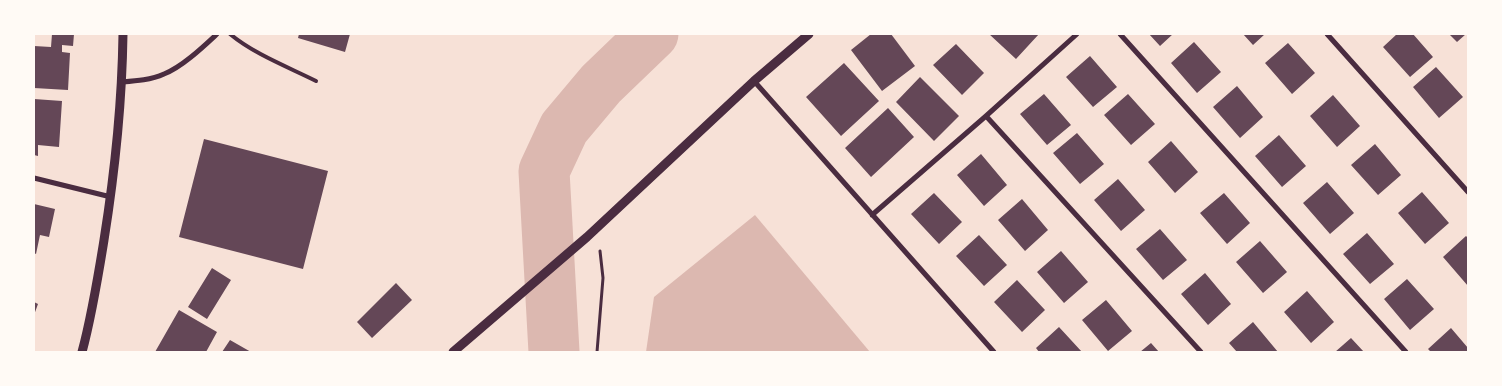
<!DOCTYPE html>
<html>
<head>
<meta charset="utf-8">
<style>
	body { margin:0 }
	#map { position:relative; width:1502px; height:386px; overflow:hidden; background:#f7e1d7; font-family:Ubuntu,sans-serif }
	canvas { display:block }
	.frame { position:absolute; inset:0; border:35px solid #fffaf5; pointer-events:none }
</style>
</head>
<body>
<div id="map">
<canvas width="1502" height="386"></canvas>
<div class="frame"></div>
</div>
<script>
const c = document.querySelector('canvas').getContext('2d');
c.lineJoin = 'round';
function paint(path, color) { c.fillStyle = color; c.fill(path, 'evenodd'); }
function strokePath(path, color, width, dash) { c.strokeStyle = color; c.lineWidth = width; c.lineCap = dash ? 'butt' : 'round'; c.setLineDash(dash || []); c.stroke(path); }
const water = new Path2D(`
	M755,215l115,137h-224l8,-55z`);
const river = new Path2D(`
	M554,352l-10,-181 20,-43 37,-44 52,-50`);
const building = new Path2D(`
	M52,34h22l-1,12 -11,-1v7l8,1 -2,37 -34,-2v-42l17,1z
	M299,34h51l-5,18 -47,-14z
	M871,34h20l24,32 -33,25 -31,-41z
	M989,34h50l-23,25z
	M1149,34h24l-13,12z
	M1243,34h22l-12,11z
	M1397,34h16l20,23 -23,20 -27,-30z
	M1449,34h17l-9,8z
	M1194,42l27,30 -24,21 -26,-30z
	M1288,43l27,30 -23,21 -27,-31z
	M956,44l28,29 -22,22 -29,-30z
	M1090,56l27,31 -24,20 -27,-30z
	M844,63l35,38 -38,35 -35,-39z
	M1436,67l27,30 -24,21 -26,-31z
	M920,77l39,39 -25,25 -38,-39z
	M1237,86l26,31 -23,21 -27,-31z
	M1044,94l27,31 -24,20 -27,-31z
	M1128,94l27,30 -24,21 -27,-30z
	M1333,95l27,31 -23,21 -27,-31z
	M34,99l28,2 -3,46 -21,-2v11l-4,-1z
	M888,108l26,29 -43,40 -26,-29z
	M1077,133l27,31 -24,20 -27,-31z
	M1279,135l27,31 -24,21 -27,-31z
	M204,139l124,32 -25,98 -124,-32z
	M1171,141l27,31 -23,21 -27,-31z
	M1375,144l26,31 -23,20 -27,-30z
	M981,154l26,31 -23,21 -27,-31z
	M1118,179l27,31 -24,21 -27,-31z
	M1327,182l27,31 -24,21 -27,-31z
	M1422,192l27,31 -24,21 -27,-31z
	M934,193l28,29 -23,22 -28,-30z
	M1224,193l26,30 -23,21 -27,-31z
	M1022,199l26,31 -23,21 -27,-31z
	M34,204l21,5 -6,28 -9,-2 -4,19 -2,-1z
	M1160,229l27,31 -24,20 -27,-31z
	M1367,233l27,31 -24,20 -27,-30z
	M979,235l28,30 -23,21 -28,-30z
	M1466,236l2,2v48l-25,-29z
	M1260,241l27,31 -24,21 -27,-31z
	M1061,251l27,31 -24,21 -27,-31z
	M212,268l19,12 -24,39 -19,-12z
	M1205,273l26,31 -23,21 -27,-31z
	M1407,279l27,30 -24,21 -26,-31z
	M1017,280l28,30 -23,22 -28,-30z
	M396,283l16,17 -40,38 -15,-16z
	M1307,291l27,31 -23,21 -27,-31z
	M1106,300l26,31 -24,20 -26,-31z
	M34,302l4,2 -4,11z
	M179,310l38,22 -11,20h-51z
	M1253,322l25,30h-41l-8,-9z
	M1059,327l23,25h-43l-3,-4z
	M1451,328l17,20v4h-37l-3,-3z
	M1351,338l13,14h-29z
	M230,340l21,12h-29z
	M1151,343l8,9h-19z`);
const path = new Path2D(`
	M597,352l6,-74 -3,-27`);
const service = new Path2D(`
	M230,34c24,20 58,33 86,47`);
const minor = new Path2D(`
	M1120,34l286,318
	M1327,34l141,158
	M754,81l240,271
	M122,82c14,-1 29,-2 42,-8 18,-7 39,-27 53,-40
	M986,116l215,236
	M34,178l77,19
	M872,215l114,-99 91,-82`);
const tertiary = new Path2D(`
	M82,352c10,-37 16,-75 22,-112 11,-69 18,-137 19,-206
	M453,352l134,-115 167,-156 55,-47`);
paint(water, '#dcb8b0');
strokePath(river, '#dcb8b0', 51);
paint(building, '#644757');
strokePath(path, '#4a2c40', 3);
strokePath(service, '#4a2c40', 4);
strokePath(minor, '#4a2c40', 5);
strokePath(tertiary, '#4a2c40', 9);
</script>
</body>
</html>
